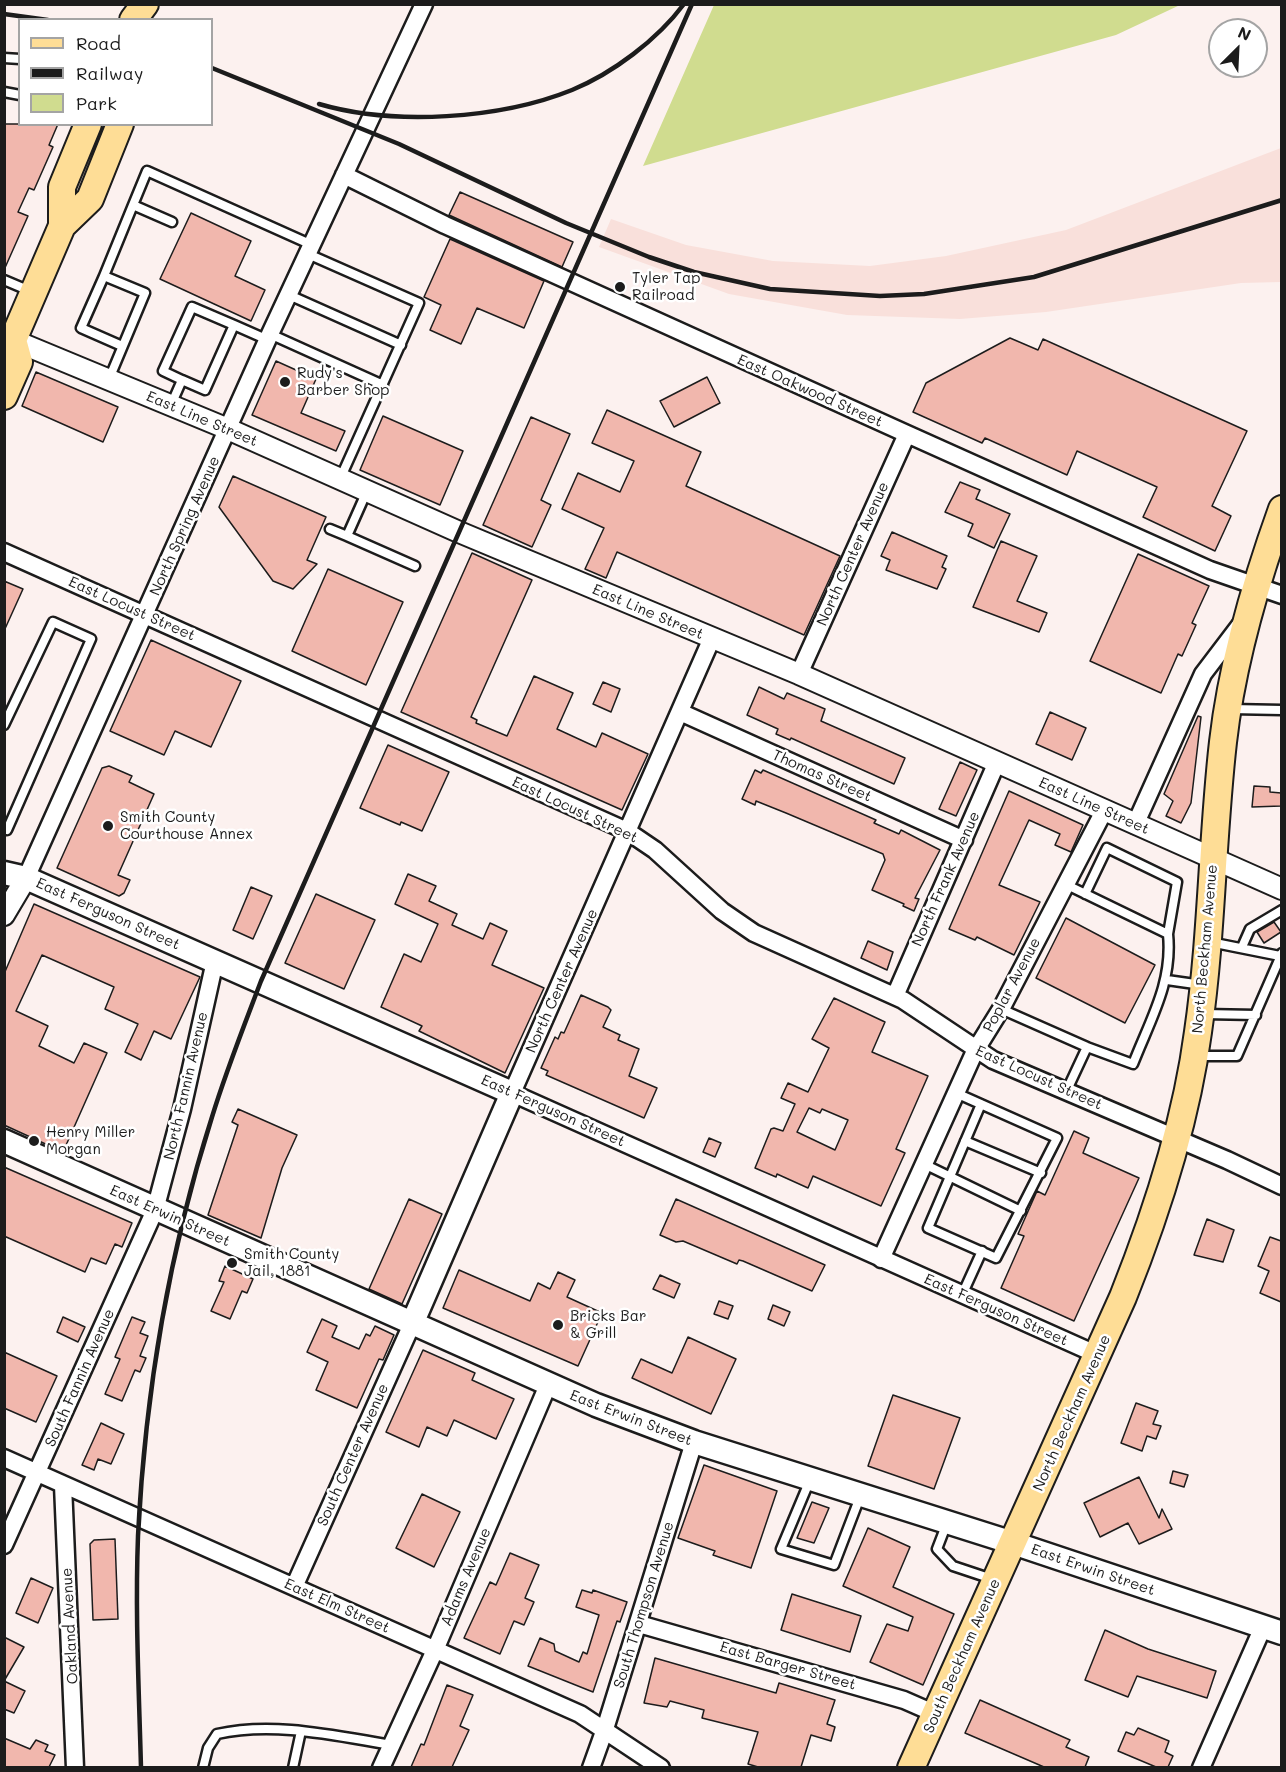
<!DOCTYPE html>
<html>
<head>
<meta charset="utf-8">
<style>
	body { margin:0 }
	#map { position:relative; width:1286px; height:1772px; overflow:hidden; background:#fcf1ef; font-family:Mali,sans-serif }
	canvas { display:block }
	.frame { position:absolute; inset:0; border:6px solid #1c1c1c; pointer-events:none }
	.legend { position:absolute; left:18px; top:18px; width:195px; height:108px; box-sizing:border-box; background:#fff; border:2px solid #a4a4a4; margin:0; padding:8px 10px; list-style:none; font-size:18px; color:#1c1c1c }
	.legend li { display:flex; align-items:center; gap:12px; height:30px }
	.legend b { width:30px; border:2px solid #a4a4a4 }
	.north { position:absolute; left:1208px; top:18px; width:60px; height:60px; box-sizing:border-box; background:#fff; border:2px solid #a4a4a4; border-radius:50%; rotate:24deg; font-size:16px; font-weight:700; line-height:24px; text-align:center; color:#1c1c1c }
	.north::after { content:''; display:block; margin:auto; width:21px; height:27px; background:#1c1c1c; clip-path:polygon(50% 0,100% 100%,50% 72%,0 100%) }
</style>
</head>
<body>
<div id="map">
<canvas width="1286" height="1772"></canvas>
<div class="frame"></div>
<ul class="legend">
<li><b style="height:8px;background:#fedd96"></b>Road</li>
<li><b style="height:8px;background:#1c1c1c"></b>Railway</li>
<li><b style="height:16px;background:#d0dc8f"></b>Park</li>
</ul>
<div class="north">N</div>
</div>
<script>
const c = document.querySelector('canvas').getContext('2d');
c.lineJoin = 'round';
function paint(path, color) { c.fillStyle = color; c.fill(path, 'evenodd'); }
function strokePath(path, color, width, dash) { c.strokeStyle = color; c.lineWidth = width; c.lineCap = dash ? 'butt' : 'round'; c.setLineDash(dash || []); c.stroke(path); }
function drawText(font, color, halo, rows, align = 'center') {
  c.font = font + ' Mali,sans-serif'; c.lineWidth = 5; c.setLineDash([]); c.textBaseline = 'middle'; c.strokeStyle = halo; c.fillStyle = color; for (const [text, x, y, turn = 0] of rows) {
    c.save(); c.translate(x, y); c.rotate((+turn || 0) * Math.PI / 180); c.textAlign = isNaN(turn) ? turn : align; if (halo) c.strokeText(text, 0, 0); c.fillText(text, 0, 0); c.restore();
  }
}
const built = new Path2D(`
	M1281,148v134l-40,1 -195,29 -86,7 -113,-4 -118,-21 -130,-47 12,-28 75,26 87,16 97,5 76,-10 120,-26z`);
const green = new Path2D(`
	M714,5v-1l466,1 -64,30 -473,131z`);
const building = new Path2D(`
	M4,124h54l-9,21 4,2 -19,43 -5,-2 -11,24 10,4 -24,54z
	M460,192l113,50 -11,25 -113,-52z
	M191,213l60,28 -16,35 30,14 -14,31 -91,-42z
	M450,239l94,42 -20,47 -47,-20 -16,36 -31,-14 11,-25 -17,-8z
	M1010,338l28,12 5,-11 204,92 -35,75 19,10 -16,35 -72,-34 14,-30 -80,-36 -10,24 -82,-37 -3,5 -69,-31 13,-29z
	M276,361l40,18 -15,34 44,18 -9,20 -84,-36z
	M36,372l82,35 -15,35 -81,-36z
	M707,377l13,26 -46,24 -14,-26z
	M607,410l94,42 -15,34 154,70 -36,79 -187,-83 -11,26 -21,-9 19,-41 -42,-19 16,-36 42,19 14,-31 -42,-18z
	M383,416l80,35 -23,54 -80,-35z
	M531,417l39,17 -29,66 10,5 -19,42 -49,-22z
	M233,476l93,41 -19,43 10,4 -24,25 -20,-8 -54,-74z
	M960,482l20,8 -4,9 34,15 -16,34 -26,-12 5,-12 -28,-12z
	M892,532l55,24 -5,11 4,2 -9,20 -51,-19 4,-10 -9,-4z
	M1001,541l36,15 -20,45 30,12 -8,19 -66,-25z
	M472,553l60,27 -61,137 6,3 -1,3 31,13 27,-60 39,17 -16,36 39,18 6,-14 46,21 -26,56 -221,-98z
	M1138,554l71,32 -17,37 4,2 -14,31 -4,-2 -17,39 -71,-32z
	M328,569l75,33 -37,83 -74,-34z
	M4,581l19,8 -19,42z
	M151,640l90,41 -30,66 -36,-16 -11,24 -54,-24z
	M603,682l17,7 -9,23 -18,-8z
	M759,687l25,12 3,-6 38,16 -4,12 84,37 -11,26 -103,-46 -1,2 -14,-6 2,-5 -31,-14z
	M1050,712l36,16 -14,32 -36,-16z
	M1198,716l3,1 -10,86 -10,20 -15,-7 7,-15 -9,-7z
	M388,745l61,27 -27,59 -21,-9 -1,3 -40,-17z
	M960,762l17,8 -21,46 -17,-7z
	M109,766l23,10 -3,6 25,12 -36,81 12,5 -6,13 -5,3 -62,-28 45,-100z
	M755,770l6,3 2,-3 113,50 -2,3 25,11 2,-4 39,20 -25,48 4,1 -5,12 -11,-5 1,-2 -32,-14 13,-30 -2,-6 -97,-41 -30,-12 -1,4 -13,-6z
	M1254,786l16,1v5l11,1v13l-29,1z
	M1009,791l74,34 -12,27 -16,-7 5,-11 -31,-14 -30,65 41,17 -26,53 -37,-18 -2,3 -26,-11z
	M408,874l28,12 -7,15 28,13 -5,11 31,14 7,-16 17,8 -15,34 52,23 -39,85 -86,-42 3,-5 -41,-19 23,-53 17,8 17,-38 -43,-20z
	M251,887l21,9 -19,43 -20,-9z
	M316,894l59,26 -31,69 -59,-26z
	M34,904l166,73 -29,62 -17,-8 -13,29 -16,-8 13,-28 -33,-15 9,-22 -72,-32 -26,56 32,15 -9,20 35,17 10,-20 23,10 -44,99 -59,-27v-151z
	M1066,918l89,47 -30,58 -89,-45z
	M1274,922l7,10 -17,11 -7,-11z
	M868,941l25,11 -6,18 -26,-12z
	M581,995l27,12 3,3 -8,17 17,8 -2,5 21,9 -10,27 28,12 -13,30 -98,-43 2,-4 -7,-3 14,-31 3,2 3,-7 3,1z
	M834,998l51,24 -13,30 56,24 -32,73 9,4 -24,53 -68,-30 -5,12 -31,-14 -1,3 -21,-9 16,-39 3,-1 9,3 12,-27 -14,-6 7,-15 20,9 21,-44 -17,-9zM809,1108l11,5 2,-4 26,11 -13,30 -38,-18z
	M238,1109l59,26 -15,33 -21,70 -53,-23 30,-90 -6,-3z
	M1074,1131l15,7 -6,15 56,25 -65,143 -73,-33 23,-52 -6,-2 19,-43 8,4z
	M709,1138l12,5 -6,14 -12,-5z
	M4,1167l128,56 -10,24 -7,-3 -9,20 -15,-6 -6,14 -81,-36z
	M409,1199l33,15 -40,90 -33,-15z
	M676,1199l149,66 -13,26 -69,-30 -4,-1 -2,4 -54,-23 -7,1 -16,-7z
	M1207,1219l27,11 -11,32 -29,-7z
	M1270,1237l11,4v61l-21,-9 9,-22 -11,-5z
	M225,1266l28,13 -6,14 -5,-2 -12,28 -19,-8 13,-29 -5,-1z
	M459,1270l71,31 8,-18 12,6 8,-17 17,8 -8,17 35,16 -24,53 -135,-58z
	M660,1275l20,9 -6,14 -21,-9z
	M719,1301l14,5 -5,13 -14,-5z
	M773,1305l17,7 -6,14 -16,-7z
	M63,1317l22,10 -7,15 -21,-10z
	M132,1317l13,5 -5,11 8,3 -8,20 6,2 -6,14 -5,-2 -13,31 -17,-7 15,-35 -5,-2z
	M322,1319l15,7 -5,11 27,12 7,-15 4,2 5,-10 19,9 -11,25 -4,-1 -22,49 -41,-18 12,-28 -21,-10z
	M688,1337l48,22 -25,55 -79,-36 9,-19 31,14z
	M423,1350l52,23 -3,7 42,19 -18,40 -42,-19 -7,16 -20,-9 -8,20 -33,-15z
	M4,1352l53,24 -21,46 -32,-14z
	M893,1395l67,23 -26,71 -66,-23z
	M1136,1403l22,8 -5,13 8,2 -5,13 -9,-3 -5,15 -21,-8z
	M101,1423l23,11 -13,30 -13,-5 -4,11 -12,-5z
	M704,1465l73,26 -26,77 -38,-13 2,-4 -37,-13z
	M1173,1471l15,4 -4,12 -14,-4z
	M1139,1477l20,41 3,-9 10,20 -33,15 -11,-21 -28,14 -16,-34z
	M422,1494l38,18 -26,55 -38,-19z
	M812,1502l17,6 -15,35 -17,-5z
	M868,1528l42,19 -17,40 61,27 -31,71 -53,-23 17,-38 21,7 5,-14 -70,-31z
	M115,1539l3,80 -25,1 -3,-76 4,-4z
	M510,1553l29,12 -14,33 9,4 -10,23 -10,-4 -14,33 -36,-16 26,-56 6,3z
	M31,1578l22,10 -15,35 -22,-10z
	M582,1590l10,3 1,-3 34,12 -7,20 -3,-1 -24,71 -65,-26 12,-28 14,6 1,7 24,11 4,-10 4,2 12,-39 -23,-8z
	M792,1594l69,22 -11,36 -69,-22z
	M1105,1630l43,19 68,22 -9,27 -70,-22 -9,21 -43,-17z
	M4,1637l20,10 -20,34z
	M655,1658l121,35 3,-10 56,17 -8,24 8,3 -4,14 -20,-6 -10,32h-43l-10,-3 10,-32 -56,-14 2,-8 -34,-9 -3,6 -23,-4z
	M4,1681l21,10 -11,22 -10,-4z
	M447,1685l26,10 -13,31 9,4 -17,37h-41l10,-23 3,1z
	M980,1700l90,40 -4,7 23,10 -4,10h-41l-79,-34z
	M1138,1728l31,13 -4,11 8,4 -5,11h-12l-38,-16 8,-19 8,3z
	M4,1738l26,11 6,-9 12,5 -3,6 10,4 -6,12h-45z`);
const service = new Path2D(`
	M4,58l16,1
	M4,92l16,3
	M133,205l14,-34 165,74
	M308,254l111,49 -79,176
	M104,276l29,-71 39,17
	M4,280l26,11
	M289,295l112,50
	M234,325l34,15
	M270,334l113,51
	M109,379l36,-86 -41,-17 -23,52 41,18
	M171,405l11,-25 -19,-9 29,-64 42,18 -29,65 -23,-10
	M367,491l-20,45 68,30
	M330,529l17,7
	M1231,709l51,1
	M4,725l49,-103 38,17 -84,191
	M1065,884l103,50 9,-52 -70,-34 -22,46
	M1210,942l70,14
	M1242,947l8,-18 32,-19
	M1167,980l35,5
	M1001,1009l86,38 46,17c17,-44 40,-81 35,-130
	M1204,1014l52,1
	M1198,1056h39l45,-103
	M1066,1092l21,-45
	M956,1093l101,45 -61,120 -68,-30 53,-124
	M965,1141l76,32
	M924,1164l97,47
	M962,1295l20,-44
	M810,1480l-29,69 53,16 26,-68
	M947,1523l-10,26 16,17 39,13
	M203,1768l5,-20 9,-14c57,-13 119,2 175,11
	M293,1768l8,-37`);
const minor = new Path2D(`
	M344,175l101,50 462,209 303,136 72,25
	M4,552l623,279 28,19 67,61 32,22 149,67 90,60 234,100 55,26
	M712,638l-200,455 586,262
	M799,674l108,-240
	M680,712l284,128
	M1135,825l68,-151 38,-50
	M26,878l244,-544 154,-330
	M895,996l102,-234
	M881,1259l94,-208 26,-42 103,-198
	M4,1458l576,256 81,54
	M63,1485l12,283
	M4,1545l151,-335 27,-101 33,-148
	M294,1587l118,-263
	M639,1624l265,76 32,14
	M381,1768l54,-118 113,-265
	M591,1768l14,-39 89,-287
	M1201,1768l62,-141`);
const tertiary = new Path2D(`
	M13,340l215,89 231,103 340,142 483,215
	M4,915l22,-37`);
const secondary = new Path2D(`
	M4,873l22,5 486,215 -100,231
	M4,1141l592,264 98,37 319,101 269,90`);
const primary = new Path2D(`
	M133,20l12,-16
	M62,226v-39l26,-63
	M4,345l9,-5 49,-114 28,-27 30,-75
	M4,396l15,-34 -6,-22
	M911,1768l212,-471c34,-85 63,-174 75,-265 14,-96 14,-194 25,-290 9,-79 32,-158 59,-233`);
const rail = new Path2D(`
	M4,14l44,6
	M212,68l187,76 167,79 83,34 45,15 76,17 110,7 44,-2 110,-17 248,-77
	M319,104c75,22 181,15 253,-14 41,-17 85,-50 112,-86
	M141,1768c-2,-77 -6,-155 -3,-232 7,-141 31,-284 74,-419 14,-46 32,-91 49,-136l431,-977`);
const markers = [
	[620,287,6,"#1c1c1c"],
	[285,382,6,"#1c1c1c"],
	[108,826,6,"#1c1c1c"],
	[34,1141,6,"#1c1c1c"],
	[232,1263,6,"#1c1c1c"],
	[558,1325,6,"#1c1c1c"]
];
const poiNames = [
	["Tyler Tap",632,278],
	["Railroad",632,295],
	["Rudy's",297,373],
	["Barber Shop",297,390],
	["Smith County",120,817],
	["Courthouse Annex",120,834],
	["Henry Miller",46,1132],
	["Morgan",46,1149],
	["Smith County",244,1254],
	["Jail, 1881",244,1271],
	["Bricks Bar",570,1316],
	["& Grill",570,1333]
];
const streetNames = [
	["East Oakwood Street",810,391,24],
	["East Line Street",202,419,23],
	["North Spring Avenue",185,526,-66],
	["North Center Avenue",853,554,-66],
	["East Locust Street",132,609,24],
	["East Line Street",648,612,23],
	["Thomas Street",822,776,24],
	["East Line Street",1094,806,24],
	["East Locust Street",575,810,25],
	["North Frank Avenue",946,879,-66],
	["East Ferguson Street",108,914,24],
	["North Beckham Avenue",1205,949,-85],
	["North Center Avenue",562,981,-66],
	["Poplar Avenue",1012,985,-62],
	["East Locust Street",1039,1078,24],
	["North Fannin Avenue",186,1086,-77],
	["East Ferguson Street",553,1111,24],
	["East Erwin Street",170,1216,24],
	["East Ferguson Street",996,1310,24],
	["South Fannin Avenue",80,1378,-66],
	["North Beckham Avenue",1072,1413,-66],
	["East Erwin Street",631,1418,21],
	["South Center Avenue",353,1455,-66],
	["East Erwin Street",1093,1570,19],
	["Adams Avenue",466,1577,-67],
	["South Thompson Avenue",644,1605,-73],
	["East Elm Street",337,1606,24],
	["Oakland Avenue",70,1626,-93],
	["South Beckham Avenue",962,1656,-66],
	["East Barger Street",788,1666,16]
];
paint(built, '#f9e0db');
paint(green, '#d0dc8f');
paint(building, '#f1b7ad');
strokePath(building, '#1c1c1c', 1.5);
strokePath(service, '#1c1c1c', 13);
strokePath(minor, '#1c1c1c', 21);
strokePath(tertiary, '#1c1c1c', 24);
strokePath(secondary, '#1c1c1c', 27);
strokePath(primary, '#1c1c1c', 30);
strokePath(service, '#fff', 8);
strokePath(minor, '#fff', 16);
strokePath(tertiary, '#fff', 20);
strokePath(secondary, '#fff', 22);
strokePath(primary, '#fedd96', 26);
strokePath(rail, '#1c1c1c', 4.5);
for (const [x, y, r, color] of markers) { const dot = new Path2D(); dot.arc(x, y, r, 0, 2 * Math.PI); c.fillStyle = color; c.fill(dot); strokePath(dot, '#fff', 2); }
drawText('15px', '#1c1c1c', '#fff', poiNames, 'left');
drawText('15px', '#1c1c1c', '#fff', streetNames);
</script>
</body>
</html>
